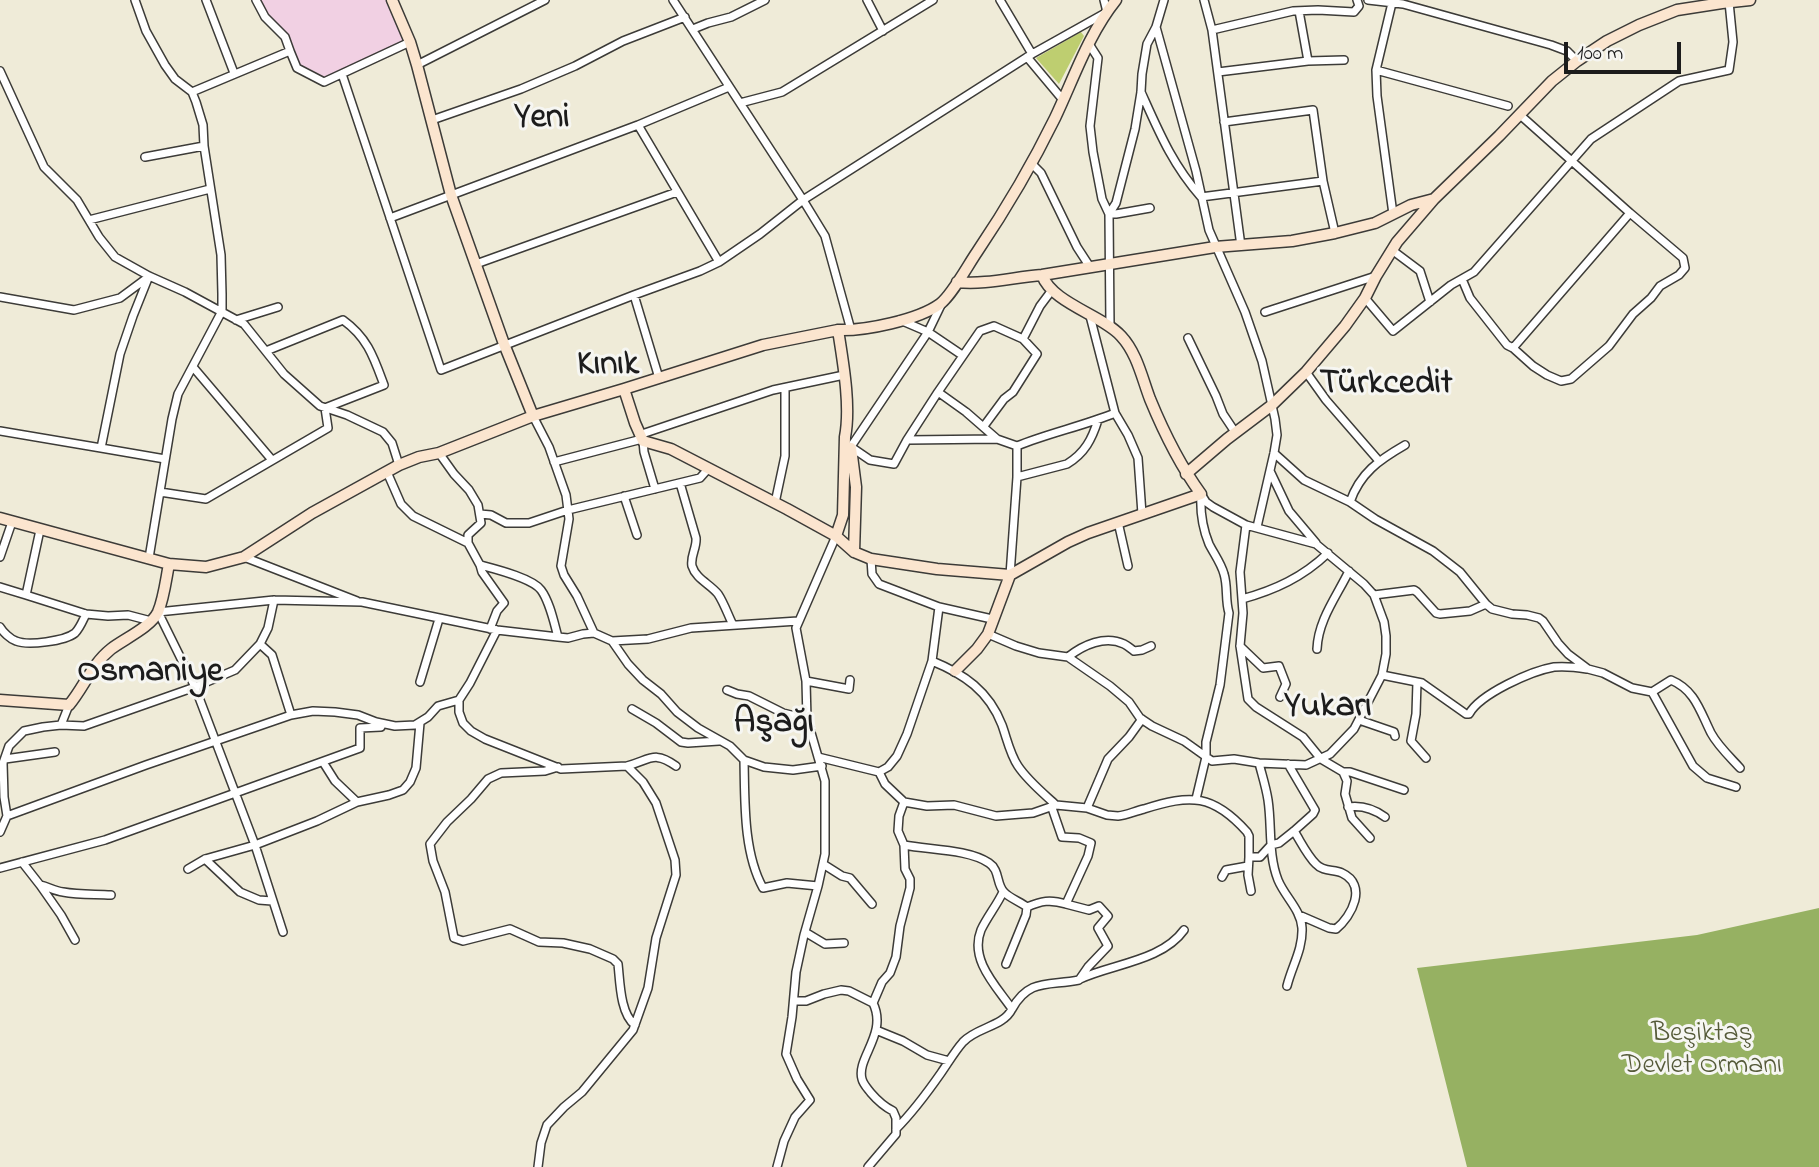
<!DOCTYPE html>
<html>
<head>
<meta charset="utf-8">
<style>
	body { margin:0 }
	#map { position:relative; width:1819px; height:1167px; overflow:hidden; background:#efebd8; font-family:"Indie Flower",sans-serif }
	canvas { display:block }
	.scale { position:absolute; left:1564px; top:42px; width:117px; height:32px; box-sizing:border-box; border:4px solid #1c1c1c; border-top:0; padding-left:9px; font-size:21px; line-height:24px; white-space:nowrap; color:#1c1c1c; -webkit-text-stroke:5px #f6f6f2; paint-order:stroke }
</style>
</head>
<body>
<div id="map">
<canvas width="1819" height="1167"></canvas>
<div class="scale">100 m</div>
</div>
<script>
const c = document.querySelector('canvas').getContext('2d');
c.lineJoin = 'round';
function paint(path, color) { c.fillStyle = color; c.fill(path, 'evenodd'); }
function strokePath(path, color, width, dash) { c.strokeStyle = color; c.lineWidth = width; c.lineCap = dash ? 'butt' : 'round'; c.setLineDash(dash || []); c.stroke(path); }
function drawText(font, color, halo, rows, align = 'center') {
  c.font = font + ' "Indie Flower",sans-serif'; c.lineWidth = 6; c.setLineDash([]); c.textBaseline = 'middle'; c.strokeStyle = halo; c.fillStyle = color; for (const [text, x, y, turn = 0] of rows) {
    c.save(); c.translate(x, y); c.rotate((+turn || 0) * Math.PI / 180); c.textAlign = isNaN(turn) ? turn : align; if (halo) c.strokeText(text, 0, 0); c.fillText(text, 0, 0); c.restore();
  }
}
const built = new Path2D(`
	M256,0h136l18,42 -86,40 -27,-14 -12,-31z`);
const green = new Path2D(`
	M1081,32l3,4 -25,48 -23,-26z`);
const forest = new Path2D(`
	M1819,908v259h-352l-50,-199 280,-33z`);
const street = new Path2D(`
	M135,0l11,31 19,34 10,14 17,13 4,10 7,23 1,21 17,109 1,39v17l-44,83 -6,25 -23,139
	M206,0l28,73
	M256,0l9,17 20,20 5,14
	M673,0l130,200 22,36 26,94
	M867,0l16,31
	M1000,0l32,54
	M1204,0l8,30 29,216
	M1368,0l35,4 148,41 16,6 10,10
	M1392,3l-16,67 1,26 16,118
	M1299,11l9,50
	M1156,27l40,144 13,59 36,82 17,49 13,58 2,16 -3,18 -17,74
	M693,29l15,-6 23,-6 34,-17
	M1212,30l81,-19 25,-1 36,2 5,-6 -2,-6
	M1089,44l9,14 -8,68 3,26 9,47 7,15 1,112
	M1027,57l36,43
	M417,65l128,-65
	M1376,70l132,36
	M0,71l44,96 33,33 22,37 16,20 34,19 36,16 59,32 40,50 36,32 27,9 36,17 9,11 7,22
	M1218,72l90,-11 36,-1
	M342,74l99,296 193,-75 66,-24 19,-9 41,-28 43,-34 229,-146 75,-42 -3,-12
	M192,92l98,-41 7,17 27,14 86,-40
	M1141,92c18,40 31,72 60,105l122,-16
	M740,103l42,-11 151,-92
	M432,120l89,-31 54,-23 48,-25 62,-24
	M1224,122l89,-12 10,71 12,52
	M638,125l81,137
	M145,157l59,-11
	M1032,164l9,9 36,74 13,20
	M1109,214l7,-11 19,-74 6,-37 1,-18 5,-30 9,-17 8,-27
	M1109,214h7l34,-6
	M390,218l248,-93 91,-38
	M89,220l121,-31
	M1392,250l28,21 10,31
	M476,264l201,-72
	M149,276l-16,40 -13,38 -19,94 64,11
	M1462,279l8,19 37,47 6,3 117,-135 -111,-99
	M634,295l25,83
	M0,297l74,13 46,-12 27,-20
	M1365,298l28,33 58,-46 23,-13 117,-133 88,-58 50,-11 4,-28 -4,-40
	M1265,312l111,-36
	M1090,316l25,97 13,22 10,23 4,56
	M236,320l42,-13
	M900,320l28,12 34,23
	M1188,338l28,58 7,18 12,18
	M1023,339l17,-33 12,-16
	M1513,348l20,18 14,9 14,6 10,-2 38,-33 24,-32 18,-16 9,-12 19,-11 6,-7 -2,-10 -53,-45
	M193,367l79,93
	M1306,372l20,28 53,61
	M938,392l42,-61 14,-5 29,13 14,15 -24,38 -9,7 -20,27
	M533,416l16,31 17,48 3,24 -8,47 3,9 13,21 17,37
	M0,431l101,17
	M639,435l134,-45 71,-15
	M907,440l90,-1 20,7c32,-13 66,-20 98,-33
	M643,441l1,11 11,37
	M851,447l19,13 24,4 13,-24 31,-48 28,20 31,27
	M850,448l78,-116 13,-27
	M439,453l15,21 15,16 9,15 3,18 -13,12v8l12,22 2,7 22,31 -7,8 -7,18
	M1274,453l30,27 46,22 25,17 58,32 27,21 26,32
	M554,462l88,-23
	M1270,471l19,40 27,32
	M387,472l14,32 12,12 55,27
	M1017,477l50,-13c18,-11 25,-25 31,-44
	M680,483l16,55c1,10 -6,18 -4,28 4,13 18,18 26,28 6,9 10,21 15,31
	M160,492l46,7 122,-71 -3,-20 59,-23c-10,-27 -16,-47 -41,-65l-77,31
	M624,496l13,39
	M1350,502c10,-29 29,-42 55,-57
	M775,503l10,-47v-68
	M480,514l11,1 15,8h23l39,-13 132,-32 8,-9
	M1118,522l10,44
	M1246,525l-6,47 3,41 -3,33 8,53 8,8 47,30 18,22 22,13 4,9 -2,13 7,24 18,20
	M40,530l-14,65 60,19 22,2 20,-1 23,6
	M0,557l12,-35
	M244,557l113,44
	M871,559l1,15 7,10 60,23 53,12
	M480,565c15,4 52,13 61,25 9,12 13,33 17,47
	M1010,575l7,-98v-31
	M0,587l26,8
	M1374,595l40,-5 3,2 19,21 4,1 30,-3 16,-7 6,5 20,5 15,1 12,3 4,3 15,22 10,11 20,15 15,4 29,15 20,4 19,-12c24,10 29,31 40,53 7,13 19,24 29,35
	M1242,599c33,-9 61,-22 86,-46
	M0,627c3,5 10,12 16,14 12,5 49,0 59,-8 5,-5 8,-13 11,-19
	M497,630l-27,53 -11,17v12l4,11 8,8 14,8 76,30 66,-3 16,16 13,21 19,57 1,15 -20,63 -8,50 -15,42 -51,62 -18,15 -17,18 -6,18 -3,24
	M988,634l28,12 23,7 29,4 42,29 19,16 11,16 12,8 32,15 28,20 22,-2 25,4 47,2 24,-11 24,-25 28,-54 4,-21v-18l-2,-14 -10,-27 -10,-11 -48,-40 -70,-19 -33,-18 -7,-5 -5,-8
	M612,641l16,23 15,16 18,14 16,18 21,16 32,18 14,14 20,7 29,3 29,-4
	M260,644l12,11 19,60
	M1240,646l23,22 16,-2 7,18 -6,13
	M1317,649c1,-29 20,-53 32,-78
	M1068,657c15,-12 37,-22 56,-13 4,2 7,5 10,7l8,-1 9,-4
	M932,661c32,13 57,30 70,64 5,14 8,29 16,41 10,15 25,27 38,39
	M1382,675l40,8 44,31h3c11,-20 62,-43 85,-47 11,-1 21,0 33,2
	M806,681l43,8 1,-9
	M420,682l19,-63
	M1417,682l-1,32 -5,27 15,17
	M727,690l10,4 12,2 34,17 24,6
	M1652,692l41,74 14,12 29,9
	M632,709l24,14 25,19 7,1 31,-2
	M1359,720l35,12 1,4
	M61,725l8,-20
	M818,757l61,15 9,-5 9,-11 10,-22 25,-73 7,-54
	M5,759l50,-7
	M744,760c1,40 -1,92 19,128l24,-5 31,3
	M323,762l12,19 22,21
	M1259,763c3,12 7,24 9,37 4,26 0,55 10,80 7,17 23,30 24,48 1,21 -10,38 -15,58
	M627,766c23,-6 27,-16 49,0
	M558,767l-13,4 -44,2 -13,6 -17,20 -24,23 -17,22 3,17 12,31 9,46 9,3 47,-12 29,13 24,1 27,6 23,10 5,5c2,17 2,50 17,61
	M879,772l6,12 19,18 23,4 27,-1 42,11 37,-3 23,-8 31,3 20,7 11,1c9,-1 17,-5 26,-7 47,-15 69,-15 103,23l2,4v21h11l11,-12 8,-2 15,-12 19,-17 2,-4 -27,-46
	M1343,772h7l54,18
	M1196,799l10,-42v-15l14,-57 9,-72c-4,-13 -1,-26 -5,-39 -3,-11 -10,-20 -15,-30 -7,-17 -9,-32 -8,-50
	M1348,807c14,-2 26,2 37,10
	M1087,808l21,-49 21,-22 13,-18
	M7,816l139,-51 145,-50 22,-4 22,1 23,3 18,7 19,4 20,-1 13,-8 10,-11 21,-6
	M1294,831c7,11 13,24 22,33 7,8 18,5 26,9 26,12 10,43 -6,56l-7,-1 -30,-13
	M0,832l7,-16 -3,-19 -1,-34 6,-17 15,-15 19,-4 18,-2 23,1 111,-39 40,-17 25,-26 8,-16 6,-28
	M904,845c25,5 64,4 85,18 11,7 7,21 15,29 4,5 16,10 23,15 14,-6 23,-8 39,-3l22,-48 3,-13 -12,-5 -17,-1 -10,-29
	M1249,857l-1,18 3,16
	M205,859l35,33 19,8 13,1
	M22,862l18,23c9,2 14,6 23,7 16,3 32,2 48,3
	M823,864l19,12 8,2 22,26
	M0,868l105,-28 255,-92v-20l21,-1 1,-3
	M188,869l17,-10 50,-14 62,-24 40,-19 32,-7 14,-5 7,-8 6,-14 4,-45
	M1222,877l4,-7 22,-4
	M40,885l21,30 14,25
	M1003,892c-6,13 -16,25 -22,38 -12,30 16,57 31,79 17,-31 37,-23 67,-29l9,-13 20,-21 -10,-18 10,-12 -9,-10 -10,4 -23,-6
	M283,932l-28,-87 -60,-158 -37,-75 116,-12 88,2 135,28 61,7 10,1 15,-4 11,-1 18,8 36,-2 43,-11 107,-7
	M805,932l20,12 19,-1
	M1006,964l20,-49 1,-8
	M1080,979c32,-15 82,-18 104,-49
	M794,1001h12l18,-7 17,-4 8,1 24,12
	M876,1030l27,11 24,14 22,6
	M896,1129c17,-17 31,-36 45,-56 7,-10 14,-22 22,-31 14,-15 40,-15 49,-33
	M777,1167l7,-26 11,-24 15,-17 -13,-21 -11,-25 6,-37 4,-45 8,-37 14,-49 7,-32v-73l-18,-62 -1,-38 -10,-53 40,-92
	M868,1167l28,-33v-16l-3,-7c-8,-4 -16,-11 -22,-18 -3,-4 -8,-9 -9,-14 -6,-21 26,-45 11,-76l9,-21 8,-9 6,-16 4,-31 10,-38v-9l-5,-10 -1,-24 -6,-14 1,-15 5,-14`);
const secondary = new Path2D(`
	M392,0l18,42 7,23 34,130 53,149 29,72
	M957,282c29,3 57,-5 85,-7l173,-28 77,-6 43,-8 40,-10 36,-18 23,-6 65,-63 53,-55 25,-20 30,-20 32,-16 38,-15 45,-7 28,-3
	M624,389l11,34 8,18 28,8 116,60 49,27 18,16 17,7 66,10 73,6
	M851,448l5,39 -2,65
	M1186,474l41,-35 45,-34 34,-33 39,-46 20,-28 11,-22 21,-34 37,-43
	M0,518l169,46 37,3 38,-10 68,-44 87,-48 20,-8 20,-4 94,-37 91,-27 139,-44 75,-15c27,1 80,-10 102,-26 12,-9 28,-39 37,-52 29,-43 55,-87 78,-134 19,-40 33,-83 61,-118
	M836,536l7,-21 2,-78c6,-31 -2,-75 -7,-107
	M1010,575l58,-33 20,-9 113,-39c-22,-30 -37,-61 -51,-95 -8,-21 -13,-46 -29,-63 -19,-21 -69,-33 -79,-61
	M955,671l22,-22 11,-15 22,-59
	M0,700l69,5c15,-18 23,-41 42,-56 13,-10 40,-22 47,-37 6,-14 8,-33 11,-48`);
const parkNames = [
	["Beşiktaş",1702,1035],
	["Devlet Ormanı",1702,1067]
];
const districtNames = [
	["Yeni",542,120],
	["Kınık",608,367],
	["Türkcedit",1386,386],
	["Osmaniye",150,674],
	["Yukarı",1328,709],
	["Aşağı",774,725]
];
paint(built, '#f1d0e3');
paint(green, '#bece70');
paint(forest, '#96b162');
strokePath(street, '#3c3b38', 10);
strokePath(secondary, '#3c3b38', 13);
strokePath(street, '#fff', 7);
strokePath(secondary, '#fbe5cf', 10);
drawText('28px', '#555a39', '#f6f6f2', parkNames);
drawText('bold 35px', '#1c1c1c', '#f6f6f2', districtNames);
</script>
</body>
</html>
